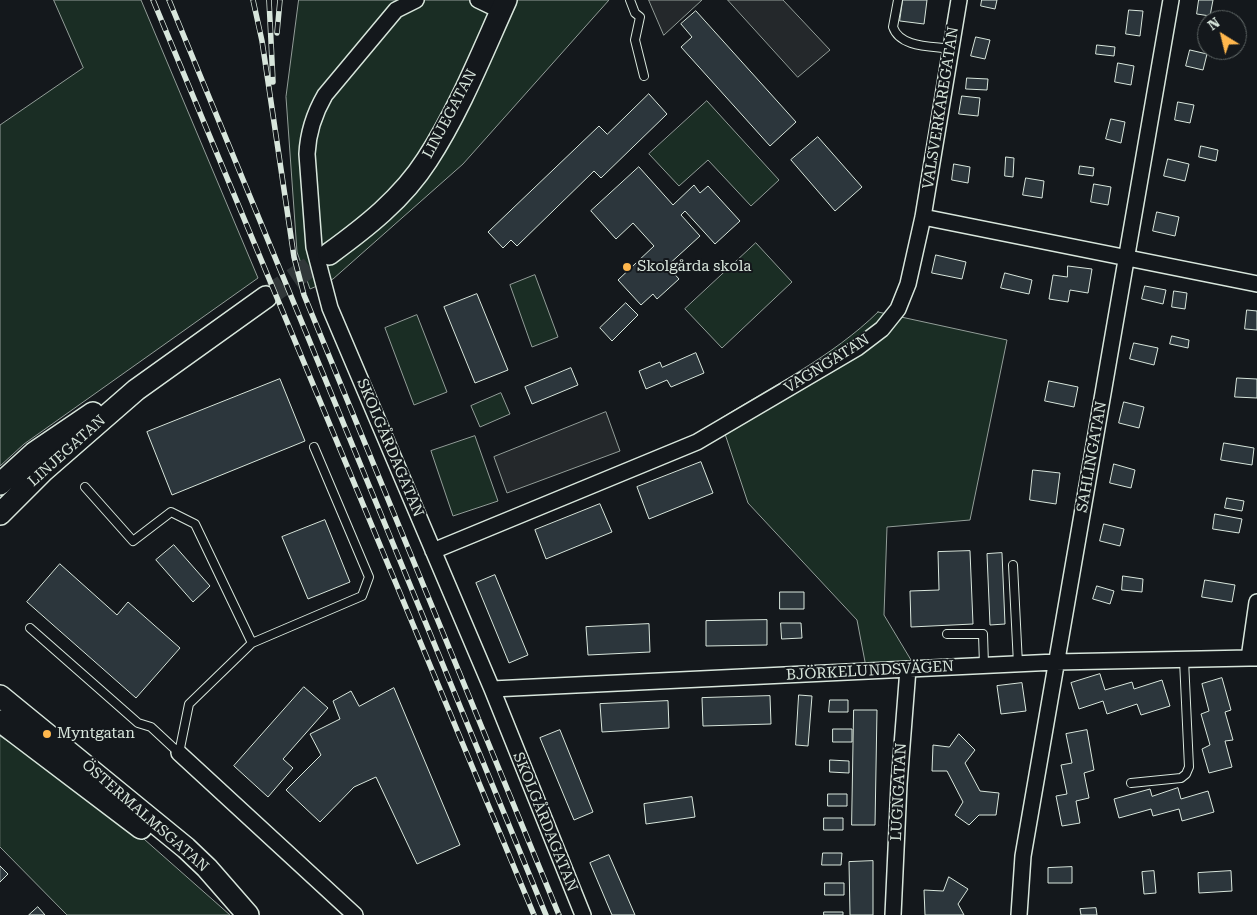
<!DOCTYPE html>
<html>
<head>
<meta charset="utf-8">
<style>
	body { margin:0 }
	#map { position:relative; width:1257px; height:915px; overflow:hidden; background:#14181c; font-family:"Roboto Serif",serif }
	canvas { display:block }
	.north { position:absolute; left:1197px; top:10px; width:50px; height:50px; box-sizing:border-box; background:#14181c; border:1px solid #626a69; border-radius:50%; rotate:324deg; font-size:14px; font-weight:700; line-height:20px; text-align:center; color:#d8e6dc }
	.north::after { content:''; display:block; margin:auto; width:18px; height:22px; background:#ffb74d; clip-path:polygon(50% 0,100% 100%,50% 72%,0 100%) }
</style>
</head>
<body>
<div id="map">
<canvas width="1257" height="915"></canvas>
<div class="north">N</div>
</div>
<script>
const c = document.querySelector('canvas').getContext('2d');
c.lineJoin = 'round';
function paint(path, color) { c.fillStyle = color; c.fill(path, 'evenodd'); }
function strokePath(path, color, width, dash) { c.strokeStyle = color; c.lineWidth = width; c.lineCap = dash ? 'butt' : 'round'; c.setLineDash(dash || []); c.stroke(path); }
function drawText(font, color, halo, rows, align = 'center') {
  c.font = font + ' "Roboto Serif",serif'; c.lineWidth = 4; c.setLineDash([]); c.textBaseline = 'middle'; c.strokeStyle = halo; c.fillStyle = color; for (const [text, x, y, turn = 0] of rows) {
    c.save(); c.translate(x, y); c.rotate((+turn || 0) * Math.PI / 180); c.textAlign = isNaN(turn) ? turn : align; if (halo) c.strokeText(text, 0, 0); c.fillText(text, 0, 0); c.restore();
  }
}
const green = new Path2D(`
	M54,0h87l117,278 -234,166 -24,22v-341l83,-57z
	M299,0h310l-146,164 -130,115 -23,10 -13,-37 -11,-155z
	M707,101l72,79 -28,26 -43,-46 -29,26 -30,-32z
	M756,243l36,39 -70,66 -37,-39z
	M535,275l23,62 -26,10 -22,-62z
	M878,312l129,28 -37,180 -83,7 -3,88 30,50 -48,2 -9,-47 -109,-117 -28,-84c54,-34 112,-62 158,-107z
	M417,315l30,77 -33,13 -29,-77z
	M501,393l9,21 -30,13 -9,-21z
	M475,436l23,65 -45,15 -22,-65z
	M0,736l58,38 78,58 94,83h-163l-67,-68z`);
const parking = new Path2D(`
	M649,0h53l-38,35z
	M728,0h55l47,50 -32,27z
	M606,412l14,39 -113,42 -13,-36z`);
const building = new Path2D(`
	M903,0h24l-3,24 -24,-3z
	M982,0h15l-2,9 -14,-3z
	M1199,0h14l-3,16 -13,-2z
	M1129,10l14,1 -3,25 -14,-2z
	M696,11l100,111 -26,24 -89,-99 11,-10 -11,-13z
	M976,37l14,3 -5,19 -14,-3z
	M1205,38l2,1v9l-4,-1z
	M1097,45l18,2 -1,9 -18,-2z
	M1190,50l17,4 -4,16 -17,-4z
	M1118,63l16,3 -3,19 -16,-3z
	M967,78l21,1 -1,11 -21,-1z
	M649,94l18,20 -66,64 -7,-7 -77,75 -6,-6 -8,8 -15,-16 111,-106 8,8z
	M962,96l18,2 -2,18 -19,-2z
	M1178,102l16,3 -4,18 -15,-3z
	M1111,119l14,3 -4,21 -15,-4z
	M818,137l44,50 -27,24 -44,-51z
	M1201,146l17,4 -2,11 -17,-4z
	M1006,157l8,1 -1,19 -8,-1z
	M1168,159l21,5 -4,17 -21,-5z
	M954,164l16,3 -2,16 -16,-3z
	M1080,166l14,2 -1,8 -14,-2z
	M639,167l34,38 21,-20 6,8 8,-7 32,35 -25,23 -30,-33 -4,4 19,21 -33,30 12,13 -22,20 -4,-5 -12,11 -23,-25 36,-34 -21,-23 -17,16 -25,-28z
	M1026,178l18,3 -2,17 -19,-3z
	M1094,184l17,3 -3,18 -17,-3z
	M1157,212l22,5 -4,19 -22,-5z
	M936,255l30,7 -4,17 -30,-6z
	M1068,266l24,3 -4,24 -18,-3 -2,12 -19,-3 4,-24 14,2z
	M1005,273l27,7 -3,14 -28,-6z
	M1145,286l21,4 -3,14 -21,-5z
	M1174,291l13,2 -2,16 -13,-2z
	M477,294l31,76 -33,13 -31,-76z
	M626,303l12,12 -26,26 -12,-13z
	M1247,310l10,1v19l-12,-1z
	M1172,336l17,4 -1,8 -18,-4z
	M1134,343l24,5 -4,17 -24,-6z
	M696,353l8,20 -33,14 -4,-7 -21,9 -7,-18 21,-9 2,5z
	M571,368l7,17 -46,19 -7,-17z
	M1237,378l20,1v19l-22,-1z
	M280,379l25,62 -133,54 -25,-63z
	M1049,381l29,6 -4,20 -29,-6z
	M1124,402l20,5 -5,21 -20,-5z
	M1224,443l30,5 -2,17 -31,-5z
	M701,462l12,31 -64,26 -12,-32z
	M1114,464l21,6 -4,18 -21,-5z
	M1033,470l27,3 -4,31 -26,-4z
	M1227,498l17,3 -2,10 -17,-3z
	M600,504l12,28 -66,27 -11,-29z
	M1215,514l27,5 -3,14 -26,-4z
	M325,520l25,62 -42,17 -26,-62z
	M1104,524l20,5 -4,17 -20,-5z
	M174,545l36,41 -17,16 -37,-42z
	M970,551l3,73 -62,3 -1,-36 29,-1 -1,-38z
	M1002,553l3,71 -15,1 -3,-71z
	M60,564l57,51 11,-13 52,46 -44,50 -109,-96z
	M495,575l33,80 -19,8 -33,-80z
	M1123,576l20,3 -1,13 -20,-2z
	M1205,580l30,5 -3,17 -30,-5z
	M1097,586l17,5 -4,13 -17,-5z
	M780,592h24v17h-24z
	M767,620v25l-61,1v-25z
	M781,623h20l1,15 -20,1z
	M649,624l1,28 -62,3 -2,-28z
	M1100,674l5,16 27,-8 2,7 28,-9 8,26 -29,9 -4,-11 -30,10 -4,-13 -24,8 -8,-26z
	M1222,678l9,32 -6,2 8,28 -8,1 7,26 -23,6 -7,-24 8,-4 -9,-31 8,-3 -7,-27z
	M1022,683l4,28 -25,3 -4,-28z
	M304,687l24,21 -45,51 10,9 -25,29 -34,-31z
	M394,688l66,157 -43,19 -41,-87 -22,10 -34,35 -34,-32 35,-35 -11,-21 30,-15 -7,-18 18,-10 8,15z
	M799,695l13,1 -4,50 -12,-1z
	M770,696l1,28 -68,2 -1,-28z
	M830,700h18v12h-19z
	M668,701l1,27 -67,4 -2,-28z
	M854,710h23l-2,115h-23z
	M833,729h19v13h-19z
	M560,730l33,82 -19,8 -34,-82z
	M1087,730l7,40 -10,3 5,25 -13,3 4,22 -18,3 -6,-30 11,-2 -6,-29 11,-2 -6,-29z
	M959,734l16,16 -10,13 15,28 19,2 -3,22h-17l-10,10 -14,-10 8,-13 -16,-31h-15l1,-26 16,2z
	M830,760l19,1v12l-19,-1z
	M1178,788l3,11 27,-8 6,21 -32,9 -3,-12 -26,7 -2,-7 -32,9 -5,-19 36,-10 2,7z
	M828,794h19v12h-19z
	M692,797l3,20 -49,7 -2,-20z
	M824,818h19v12h-19z
	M823,853h19l-1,12h-19z
	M609,855l26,60h-23l-22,-52z
	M873,861v54h-23l-1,-53z
	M0,866l8,8 -8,8z
	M1072,867v16h-24v-15z
	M1154,871l2,22 -12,1 -2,-22z
	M1231,871l1,20 -33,2 -1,-20z
	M949,877l19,12 -10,15 6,11h-39l-1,-25 19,1z
	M825,883h19v12h-19z
	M38,907l7,8h-16z
	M1096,908l1,7h-16l-1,-6z
	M824,912h19v3h-19z`);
const secondaryTunnel = new Path2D(`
	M266,297l63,-43`);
const lane = new Path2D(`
	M630,0l5,13 5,4 -5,23 9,36
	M898,0l-5,27c7,21 39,19 58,22
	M85,487l48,54 38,-29 24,12 57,119
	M1013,565l5,99
	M30,628l108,95 13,4 28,26
	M947,634h36l1,31
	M179,753l10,-49 63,-61 110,-47 7,-19 -55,-130
	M1131,783l50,-5 5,-4 3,-7 -5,-107`);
const street = new Path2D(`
	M416,0l-20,10 -71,85c-11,19 -17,37 -18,59l7,93 16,61 162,381 91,226
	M478,0l23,11
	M923,217l334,67
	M433,551l264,-109 160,-94 25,-19 16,-20 10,-25 15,-67 36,-217
	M1257,602l-8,56h8
	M492,689l564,-27 193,-4
	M179,753l176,162
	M893,915l6,-131 9,-115
	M1019,915l4,-59 148,-856`);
const secondary = new Path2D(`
	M329,254c37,-27 73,-55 98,-94 32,-49 55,-107 79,-160
	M0,484l34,-31 59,-40
	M0,514l43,-43 93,-81 130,-93
	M0,696l186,152 21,20 41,47
	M0,721l141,107`);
const rail = new Path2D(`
	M153,0l381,915
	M169,0l377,915
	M253,0l9,41 32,216 10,38 255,620
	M269,0l4,82
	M277,33l3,-33`);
const markers = [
	[627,267,5,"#ffb74d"],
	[47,734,5,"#ffb74d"]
];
const streetNames = [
	["VALSVERKAREGATAN",941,108,-81],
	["LINJEGATAN",450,114,-62],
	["VAGNGATAN",827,364,-32],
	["SKOLGÅRDAGATAN",390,448,67],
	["LINJEGATAN",67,451,-42],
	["SAHLINGATAN",1092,457,-80],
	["BJÖRKELUNDSVÄGEN",870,671,-3],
	["LUGNGATAN",899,792,-87],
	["ÖSTERMALMSGATAN",145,816,41],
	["SKOLGÅRDAGATAN",545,822,68]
];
const poiNames = [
	["Skolgårda skola",637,267],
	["Myntgatan",57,734]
];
paint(green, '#1a2d24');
strokePath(green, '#939e99', 1);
paint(parking, '#24282b');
strokePath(parking, '#939e99', 1);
paint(building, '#2c363c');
strokePath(building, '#d8e6dc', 1);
strokePath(secondaryTunnel, '#313739', 21, [21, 11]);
strokePath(lane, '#d8e6dc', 10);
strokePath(street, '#d8e6dc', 18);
strokePath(secondary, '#d8e6dc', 24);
strokePath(lane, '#14181c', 8);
strokePath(street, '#14181c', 15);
strokePath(secondary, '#14181c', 21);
strokePath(rail, '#d8e6dc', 5.5);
strokePath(rail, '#14181c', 4, [11]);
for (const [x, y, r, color] of markers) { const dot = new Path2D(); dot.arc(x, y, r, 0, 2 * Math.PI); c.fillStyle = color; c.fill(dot); strokePath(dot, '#14181c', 2); }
drawText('15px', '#d8e6dc', '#14181c', streetNames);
drawText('15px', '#d8e6dc', '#14181c', poiNames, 'left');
</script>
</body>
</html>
